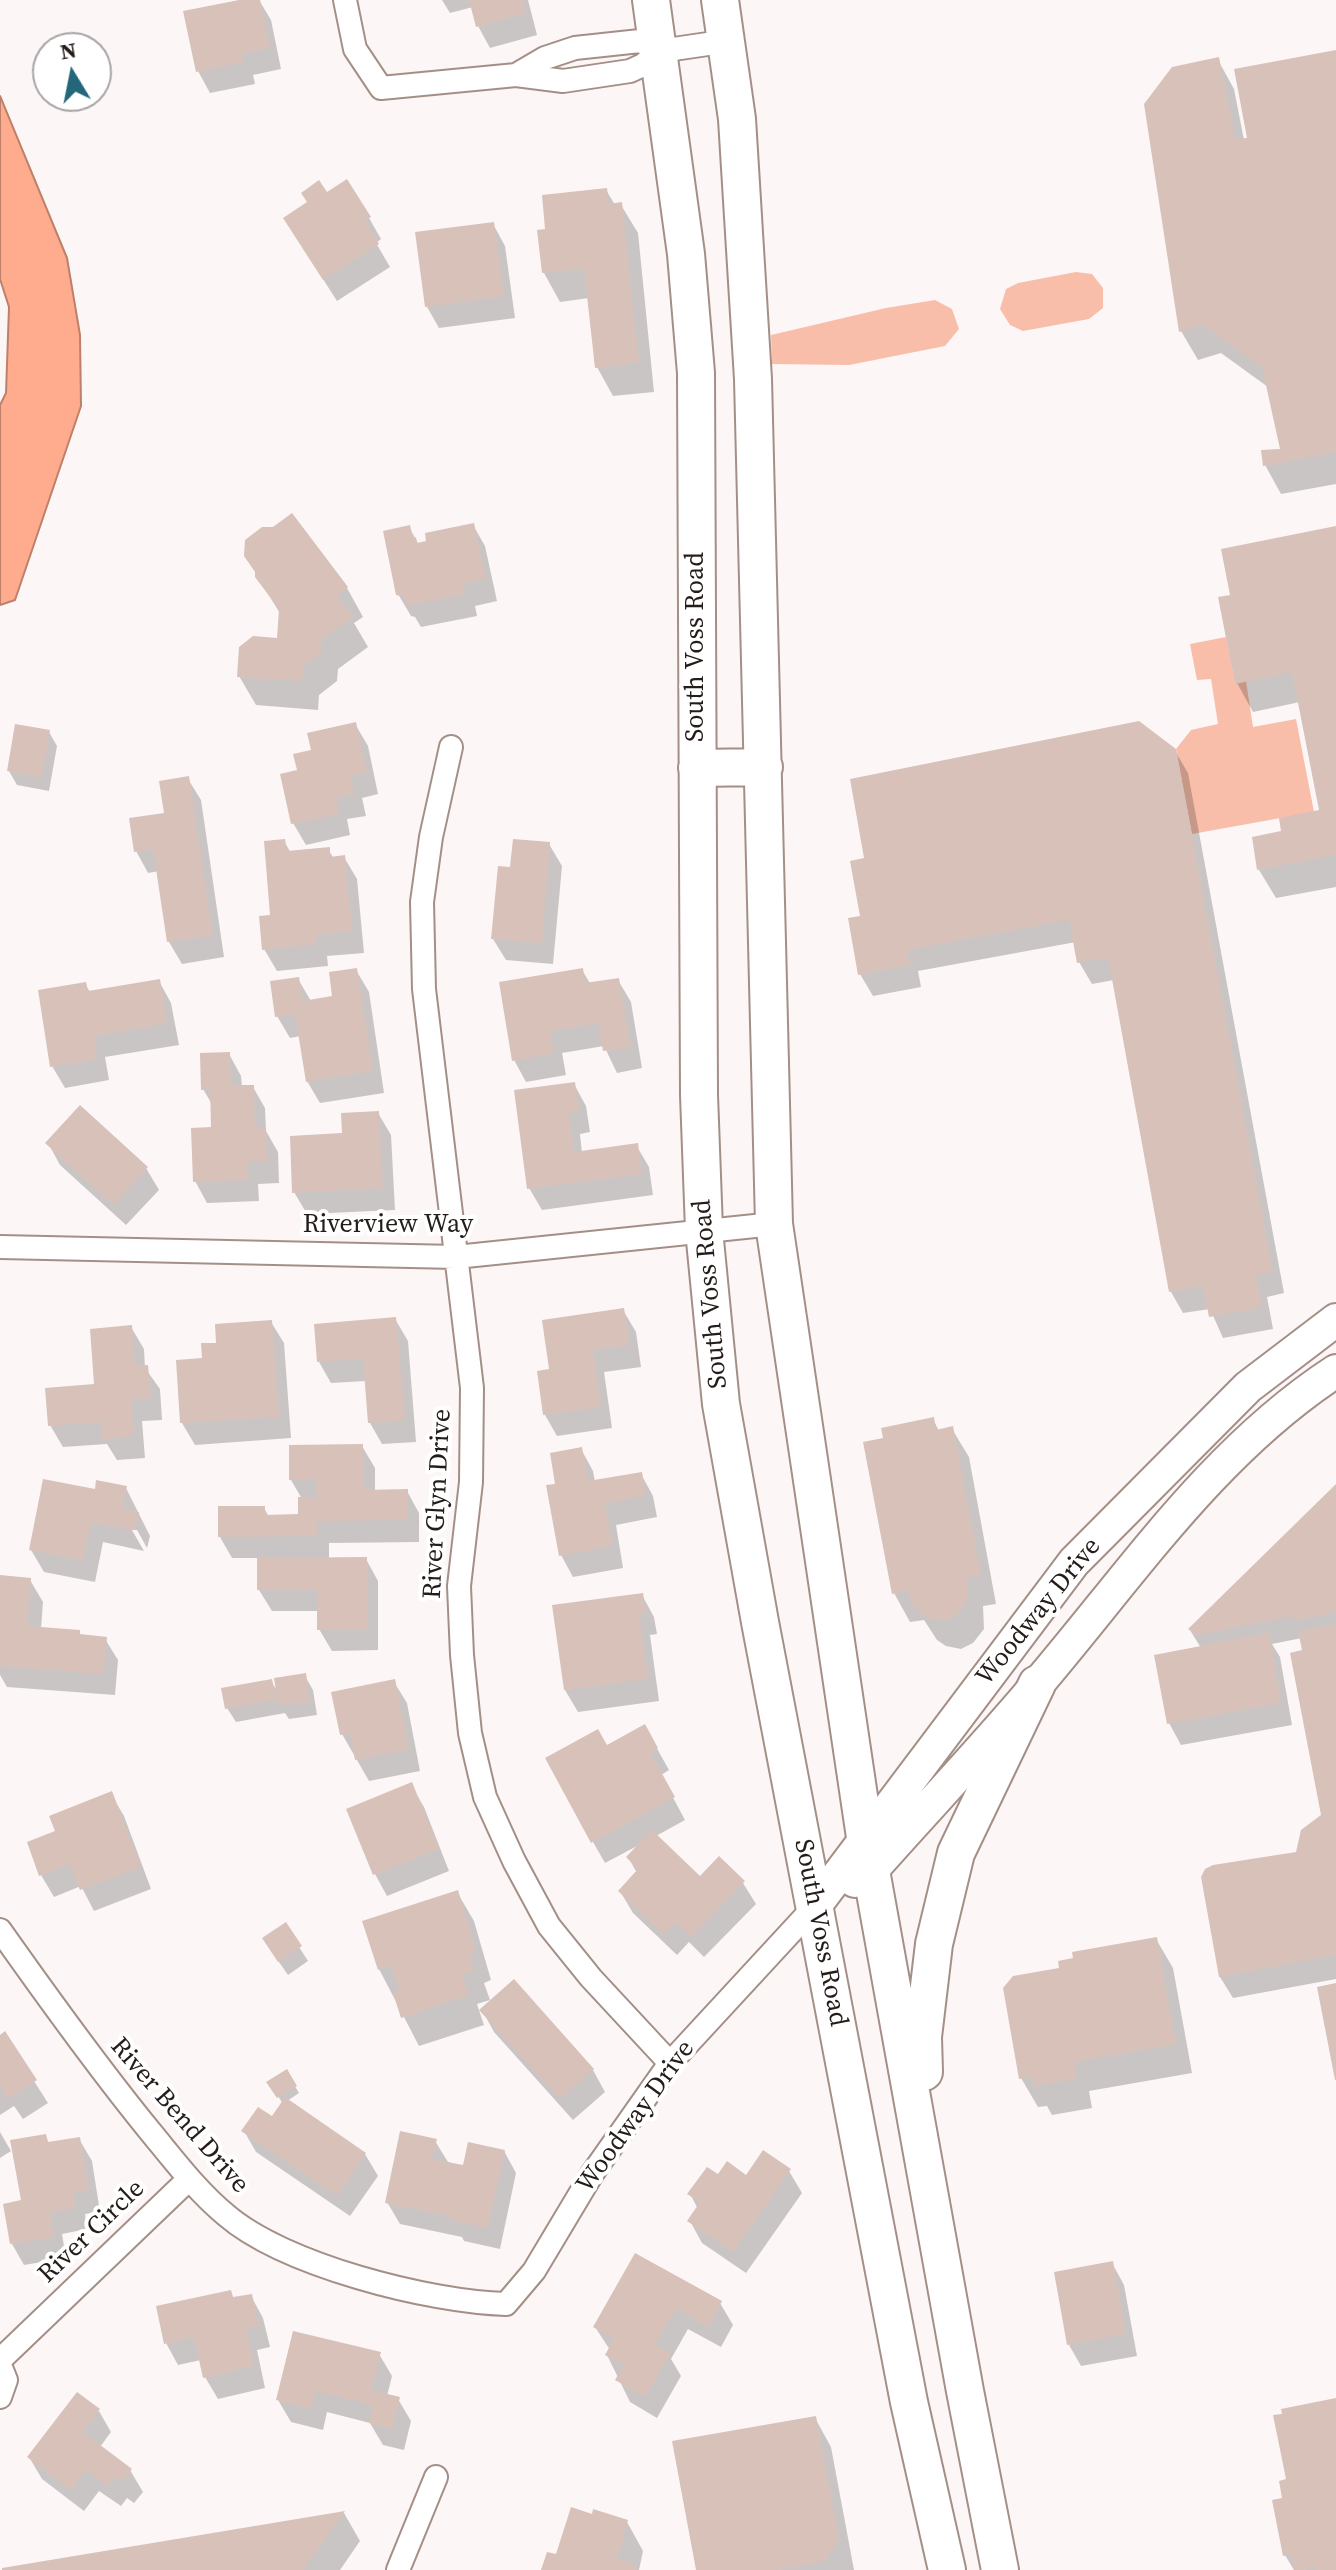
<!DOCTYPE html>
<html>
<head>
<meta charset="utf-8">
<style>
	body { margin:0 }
	#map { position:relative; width:1336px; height:2570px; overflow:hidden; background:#fcf7f6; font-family:"Source Serif 4",serif }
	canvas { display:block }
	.north { position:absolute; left:32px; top:32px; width:80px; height:80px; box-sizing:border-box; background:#fff; border:2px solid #a7a4a3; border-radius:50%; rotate:350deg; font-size:22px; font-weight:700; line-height:32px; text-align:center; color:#241c19 }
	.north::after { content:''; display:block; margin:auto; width:28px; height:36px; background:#24677a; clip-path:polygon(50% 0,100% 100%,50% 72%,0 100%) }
</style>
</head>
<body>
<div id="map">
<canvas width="1336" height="2570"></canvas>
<div class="north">N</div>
</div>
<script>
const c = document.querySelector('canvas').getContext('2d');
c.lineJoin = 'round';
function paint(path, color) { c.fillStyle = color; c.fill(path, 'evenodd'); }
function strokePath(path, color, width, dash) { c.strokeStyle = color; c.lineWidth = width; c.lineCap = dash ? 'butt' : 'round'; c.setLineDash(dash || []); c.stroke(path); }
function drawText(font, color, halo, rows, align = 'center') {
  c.font = font + ' "Source Serif 4",serif'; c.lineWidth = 8; c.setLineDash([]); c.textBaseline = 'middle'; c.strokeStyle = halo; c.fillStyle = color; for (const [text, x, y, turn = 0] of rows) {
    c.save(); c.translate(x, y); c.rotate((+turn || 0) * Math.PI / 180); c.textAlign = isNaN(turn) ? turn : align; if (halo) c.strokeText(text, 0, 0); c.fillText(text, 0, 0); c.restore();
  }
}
const green = new Path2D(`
	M1076,272l16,2 11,14v20l-14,11 -66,12 -13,-6 -10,-16 6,-20 12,-6z
	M935,300l17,9 7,20 -14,17 -96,19 -77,-1 -1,-29 115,-27z
	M1226,637l9,46 11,-2 7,46 43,-8 18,93 -122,22 -16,-85 15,-19 27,-6 -7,-45 -14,1 -7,-36z`);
const water = new Path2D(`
	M0,96l67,162 13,77 1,71 -66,194 -15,5v-200l6,-12 3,-86 -9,-28z`);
const shadow = new Path2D(`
	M249,0h10l12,20 10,49 -28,6 2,9 -45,9 -12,-22z
	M442,0h86l9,35 -47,13 -12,-22 -5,-19 -23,6z
	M1336,52v432l-55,10 -16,-29 17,-14 -14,-64 -47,-34 -23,7 -17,-29 37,-271 16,29 10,51 5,-1z
	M606,190l9,15h6l17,28 16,159 -41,4 -16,-29 -8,-69 -29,4 -16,-29 3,-43z
	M327,195l42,23 12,21 -5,4 14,24 -53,34 -39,-61z
	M493,224l12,22 10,72 -76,10 -12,-21z
	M292,515l55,73 16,29 -9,6 14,24 -30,22 -1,12 -18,14 -1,15 -62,-5 -17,-29 40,-36 2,-25 -24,-39 17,-47z
	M473,525l12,21 12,55 -22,5 2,10 -56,11 -6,-10 -4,-1 -13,-22 11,-67 10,18z
	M1336,528v359l-60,11 -17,-28 24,-37 39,-21 -22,-110 -47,10 -16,-29 -5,-87z
	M355,724l13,22 10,48 -16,4 4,18 -19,3 3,16 -44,10 -13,-22 6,-51 14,-20z
	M49,732l8,14 -8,45 -32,-6 -8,-14z
	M1175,751l13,22 96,520 -17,4 6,32 -50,9 -13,-29 -27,4 -12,-21 -57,-312 -22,4 -13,-22 -3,-20 -158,29 3,16 -48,9 -13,-22 3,-57z
	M188,779l13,21 23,157 -42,7 -13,-22 -10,-71 -11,2 -12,-22 30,-37z
	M284,841l7,12 37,-4 6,10 10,-2 13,22 7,74 -37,3 1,10 -51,5 -13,-22 9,-33z
	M549,844l13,22 -9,98 -47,-4 -13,-21 19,-70z
	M356,970l13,22 15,101 -64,10 -13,-22 -6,-45 -11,2 -13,-22 21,-37 13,22 24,-4z
	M582,970l9,15 27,-5 13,22 11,66 -25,5 -13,-27 -42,7 4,22 -40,7 -12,-22z
	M159,981l12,22 8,42 -74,12 4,23 -44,8 -13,-22 33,-82 5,8z
	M229,1054l12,22 1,11h11l12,21 1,23 12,21 1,31 -21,1 1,17 -52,2 -12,-22 19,-53 -1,-22 -10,-17z
	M574,1084l12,22 4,26 -10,2 2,19 54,-8 13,22 4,28 -111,15 -13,-22z
	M378,1113l13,22 4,75 -88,4 -13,-22 50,-57z
	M48,1143l98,25 13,22 -33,35 -66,-60z
	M623,1310l13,22 5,35 -37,5 8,56 -55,8 -12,-21 6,-44z
	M395,1319l13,22 8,101 -34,2 -12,-21 -4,-42 -35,2 -12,-21z
	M271,1322l13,21 7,95 -96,7 -13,-22 -4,-61 26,-2 14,-16z
	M131,1327l13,22 1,19 15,21 2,31 -20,1 3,37 -28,2 -10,-16 -44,3 -13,-22 46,-39z
	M933,1419l6,12 13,-2 17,28 27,147 -13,2 1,23 -11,14 -12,6 -15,-3 -9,-6 -13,-20 -14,2 -16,-29z
	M362,1446l13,22v23h32l12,22v29l-90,1v16h37l12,22v69l-46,1 -13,-22v-18h-47l-13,-21v-32h-27l-12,-21 44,-29 5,9 31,-1 2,-17 -11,-19z
	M581,1449l12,22 2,11 46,-8 12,22 4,21 -41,8 7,43 -50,9 -12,-22 -3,-70z
	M1336,1487v492l-103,19 -13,-21 -16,-89 94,-34 25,-38 -21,-178 -30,6 8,13 12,68 -111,20 -12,-22 32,-75 -11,-18z
	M126,1488l24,48 -3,12 -10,-18h-5l12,21 -41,-9 -8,40 -51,-10 -13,-22 65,-58z
	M30,1580l13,22 -2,27 64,10 13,21 -3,35 -108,-8 -7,-12v-82z
	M642,1595l12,22 3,17 -7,1 9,66 -81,11 -13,-22z
	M305,1676l8,14 4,25 -28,4 -4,-6 -49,9 -9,-14 44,-27 8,13z
	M394,1682l13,21 13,68 -51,10 -27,-47z
	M645,1727l24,43 -8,5 24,45 -29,16 44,43 43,4 13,21 -52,53 -15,-15 -12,13 -44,-42 -13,-22 17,-18 -9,-16 11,-12 -34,18 -12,-21 13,-94z
	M411,1785l13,22 25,64 -62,25 -12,-22z
	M111,1794l13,22 27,73 -57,22 -13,-25 -27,11 -13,-22 17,-43z
	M457,1892l17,29 17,59 -7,3 6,17 -13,4 7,21 -65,21 -40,-77z
	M285,1925l23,36 -20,14 -16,-23z
	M1156,1939l17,29 19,105 -103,18 3,17 -40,7 -5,-9 -9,1 -17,-29z
	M482,2010l111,60 12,22 -32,28 -79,-88z
	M4,2034l44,69 -25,16 -9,-13 -14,9v-78z
	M286,2072l13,21 -12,8 78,53 13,22 -28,40 -94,-64 -12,-21 28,-12 11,-15 -14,-22z
	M0,2132l11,19 -11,7z
	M45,2137l5,7 29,-5 13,22 8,51 -15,2 2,15 -25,5 4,24 -42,7 -12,-21z
	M435,2141l13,21 16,6 40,-17 12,22 -16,76 -36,-8 -2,-4 -62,-13 -13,-22z
	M789,2171l13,22 -56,80 -44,-30 -12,-22 8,-12 -8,-15 28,-17h29z
	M635,2255l85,48 13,22 -12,22 -33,-18 -17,30 10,17 -24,42 -27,-16 -23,-47 3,-5 -15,-23z
	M1112,2263l12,22 13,71 -56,10 -12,-21z
	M251,2296l12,22 7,29 -13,3 8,38 -47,11 -13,-22 -4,-17 -23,5 -12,-22 68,-44z
	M379,2354l13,22 -5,20 11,3 13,22 -7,29 -21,-5 -13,-22 -43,-11 -4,18 -32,-8 -13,-22z
	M1336,2400v170h-42l-9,-15 -1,-56 4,-18z
	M99,2411l12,21 -11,15 30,23 13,22 -9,11 -7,-5 -6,8 -22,-15 -15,20 -42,-32 -13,-22z
	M815,2418l16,29 23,123h-156z
	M344,2513l16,28 -20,29h-336z
	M627,2522l16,29 -4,19h-96l14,-13z`);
const building = new Path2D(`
	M239,0h21l10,48 -28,5 2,9 -48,10 -13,-61z
	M469,0h54l3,13 -50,14z
	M1336,50v402l-73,14 -2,-16 19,-1 -18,-82 -59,-42 -24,7 -35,-228 28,-37 47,-10 16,82 12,-1 -13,-69z
	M347,179l24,38 -7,4 15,23 -56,36 -40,-62 24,-16 -6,-9 18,-13 8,12z
	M607,188l2,16 13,-2 17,161 -44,5 -11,-99 -42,4 -5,-43 8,-1 -3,-34z
	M494,222l10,74 -79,11 -10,-75z
	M292,513l56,74 -11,9 16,21 -31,22v12l-19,15 -1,15 -65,-4 2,-30 14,-11 24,2 2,-29 -24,-32v-5l-11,-16 1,-16 17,-13h11z
	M474,523l12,56 -22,5 1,10 -58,12 -2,-9 -9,-2 -13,-64 27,-6 3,14 3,-2 1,6 9,-2 -1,-8z
	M1336,526v329l-79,15 -5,-33 29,-6 -2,-13 40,-8 -27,-138 -57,12 -17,-87 12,-2 -9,-46z
	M1139,721l37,28 97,523 -17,3 6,32 -53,10 -6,-31 -34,6 -61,-335 -31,6 -8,-43 -162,30 3,15 -52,10 -10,-57 12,-2 -10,-55 14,-3 -14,-79z
	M356,722l11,50 -16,4 3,18 -18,4 3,16 -48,10 -11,-50 17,-4 -4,-16 18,-4 -4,-17z
	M15,724l35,6 -9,48 -34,-7z
	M189,776l24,160 -46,6 -14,-93 -19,3 -5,-34 35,-5 -5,-32z
	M285,839l2,12 43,-4v10l15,-2 7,76 -36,4 1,9 -55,6 -3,-34 11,-1 -6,-74z
	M513,839l37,3 -8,101 -51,-4 7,-73 12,1z
	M357,968l16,103 -67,11 -11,-68 -20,3 -5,-36 29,-4 4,24 29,-5 -3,-24z
	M583,968l2,15 34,-5 12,69 -28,4 -5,-28 -48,8 4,22 -42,8 -13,-79z
	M160,979l7,45 -73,12 4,23 -48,8 -12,-77 48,-8 2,9z
	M230,1052l1,33h23l1,43h11l1,33 -20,1 1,18 -55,2 -2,-54 20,-1 -1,-38 -9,1 -1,-37z
	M575,1082l4,29 -10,1 5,40 64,-9 4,31 -115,15 -13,-99z
	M80,1105l68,62 -35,38 -68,-62z
	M379,1111l4,77 -91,5 -2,-57 52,-3 -1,-20z
	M624,1308l6,37 -37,5 8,57 -58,8 -6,-44 12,-2 -7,-49z
	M396,1317l9,103 -37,3 -5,-64 -46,3 -3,-38z
	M272,1320l7,97 -99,6 -4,-63 26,-2 -1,-15h15l-1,-19z
	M132,1325l3,41 13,-1 3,33 -20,1 3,37 -32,3 -1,-17 -53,4 -3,-38 49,-4 -4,-55z
	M934,1417l2,13 17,-4 28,149 -13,2v22l-11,15 -13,7 -16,-3 -10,-7 -8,-10 -1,-10 -17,3 -29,-152 20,-4 -2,-10z
	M363,1444l1,46 44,-1v31l-91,1v15l-99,1v-31h47v9l33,-1v-17h19l-1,-17h-27v-35z
	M582,1447l6,34 54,-9 4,24 -41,7 7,43 -53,10 -13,-71 9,-1 -5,-31z
	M43,1479l52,10 1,-9 31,6 -5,23 17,3 -4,18 -44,-8 -8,39 -54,-11z
	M1336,1484v128l-43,9 -1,-5 -94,19 -10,-6z
	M367,1557v72l-50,1v-40h-60v-32z
	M0,1575l31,3 -4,48 53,4v4l27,3 -3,37 -104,-8z
	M643,1593l3,20h-7l9,66 -84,11 -12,-85z
	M1336,1624v331l-117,22 -18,-100 4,-8 8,-4 83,-13 5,-22 20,-15 -31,-162 12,-3 -4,-19z
	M1269,1633l12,70 -114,21 -13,-69z
	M306,1673l4,28 -32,4 -4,-27z
	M272,1679l4,20 -51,10 -4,-21z
	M395,1679l14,70 -54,11 -5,-27 -10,2 -9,-43z
	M645,1724l13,24 -8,4 25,45 -84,46 -46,-85 53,-29 9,16z
	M412,1782l27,67 -66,26 -27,-66z
	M112,1791l29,76 -61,23 -10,-26 -31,12 -12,-34 28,-11 -6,-15z
	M652,1830l48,46 19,-20 26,25 -54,56 -15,-15 -13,12 -45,-43 20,-22 -12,-12z
	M458,1890l18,61 -7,3 5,17 -12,4 7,20 -68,23 -8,-25 6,-2 -8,-26 -13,5 -16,-49z
	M286,1922l16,24 -24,16 -16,-24z
	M1157,1937l19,107 -102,18 3,17 -43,7 -2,-9 -13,2 -16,-91 10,-12 46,-8 -1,-7 15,-3 -1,-6z
	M514,1979l80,90 -34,30 -81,-89z
	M1336,1983v97h-1l-18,-93z
	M5,2031l32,49 -28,19 -9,-13v-51z
	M287,2069l10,17 -20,12 -11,-16z
	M285,2097l81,56 -29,43 -96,-65 17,-24 14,9z
	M400,2131l37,8 -5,20 31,6 5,-23 37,8 -17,78 -38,-8v-4l-65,-13z
	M46,2134l2,8 32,-5 9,53 -15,2 2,16 -26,4 4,25 -44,7 -7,-40 18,-4 -11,-60z
	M763,2150l28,19 -58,83 -46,-31 13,-19 -13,-8 20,-27 11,7 9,-13 19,14z
	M635,2253l87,48 -14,26 -32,-19 -21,37 15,8 -25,44 -30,-17 9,-15 -19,-10 9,-16 -21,-12z
	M1113,2261l13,73 -59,11 -13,-73z
	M231,2290l2,7 19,-3 7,32 -13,3 8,37 -51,12 -9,-41 -30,7 -8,-38z
	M293,2331l88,21 -10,38 29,7 -8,32 -23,-6 4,-18 -58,-14 -4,18 -35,-9z
	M77,2392l23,17 -17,23 49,37 -11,13 -7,-5 -7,9 -21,-16 -15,20 -44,-33z
	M1336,2398v172h-19v-2l-23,2 -3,-15 -8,1 -11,-56 10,-2 -3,-17 7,-2 -13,-64 9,-1 -1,-5z
	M816,2416l23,123 -14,22 -49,9h-80l-24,-129z
	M571,2507l21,7 1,-5 35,11 -11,39 20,5 -2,6h-94l6,-18 9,2z
	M345,2511l-42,59h-301v-2z`);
const street = new Path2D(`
	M345,0l10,49 26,39 135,-13 47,6 67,-10 13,-6 17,-14 68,-10
	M516,75l29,-17 30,-10 65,-7 20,10
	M451,747l-20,90 -9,65 2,87 48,399 -1,94 -12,104 3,69 8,78 15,64 29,64 35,65 42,52 79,85
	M0,1247l456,10 318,-33
	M0,1930c48,68 96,135 149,200 24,29 47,60 77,85 58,50 203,87 280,89l28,-33 58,-97 78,-111 145,-157
	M0,2360l189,-181
	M0,2365l6,15 -6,17
	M398,2570l38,-93`);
const secondary = new Path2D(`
	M855,1881l16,-10c55,-62 112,-122 165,-185 94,-110 177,-235 300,-315
	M815,1906l259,-344 174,-175 88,-67`);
const primary = new Path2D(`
	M651,0l35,254 10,119 3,722 5,135 17,174 39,218 149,780 38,168
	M720,0l17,119 16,260 21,845 91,613 100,554 35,179
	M697,768l67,-1
	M924,2072l-1,-35 11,-93 22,-91 81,-169`);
const streetNames = [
	["South Voss Road",696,647,-90],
	["Riverview Way",388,1225],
	["South Voss Road",711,1294,-95],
	["River Glyn Drive",438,1504,-87],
	["Woodway Drive",1039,1612,-51],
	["South Voss Road",820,1933,79],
	["River Bend Drive",179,2116,49],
	["Woodway Drive",636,2117,-54],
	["River Circle",92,2232,-44]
];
paint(green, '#f9beaa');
paint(water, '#ffab8e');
strokePath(water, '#bd806b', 2);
paint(shadow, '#0003');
paint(building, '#d7c1b9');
strokePath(street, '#a48f87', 26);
strokePath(secondary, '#a48f87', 36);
strokePath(primary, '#a48f87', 40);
strokePath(street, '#fff', 22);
strokePath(secondary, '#fff', 32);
strokePath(primary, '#fff', 36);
drawText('26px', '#241c19', '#fff', streetNames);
</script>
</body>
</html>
